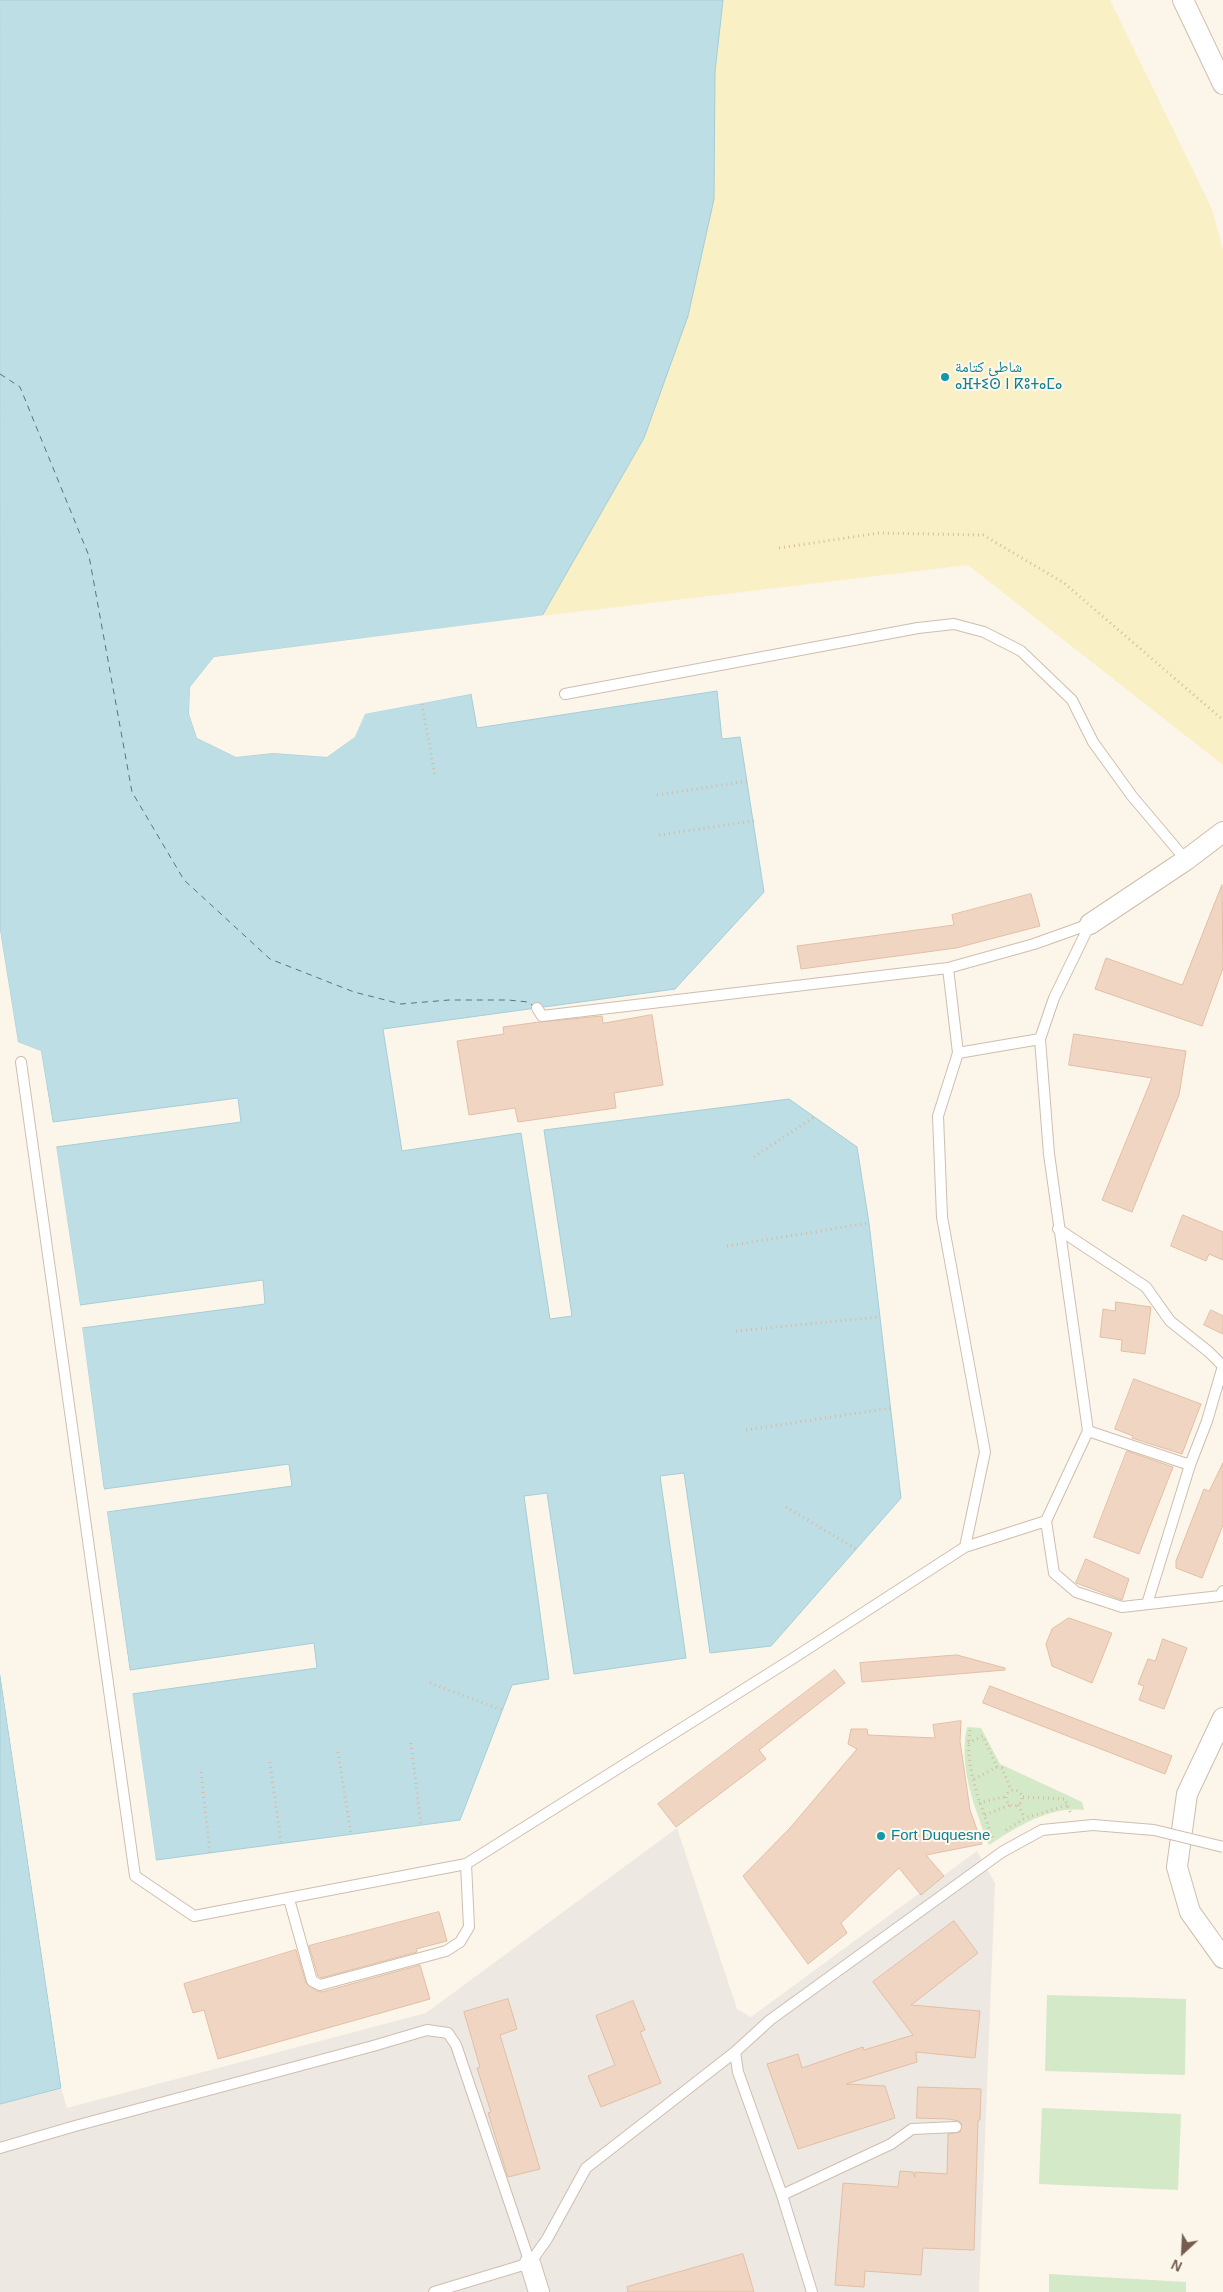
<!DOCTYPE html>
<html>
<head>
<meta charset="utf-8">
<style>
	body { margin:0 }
	#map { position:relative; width:1223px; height:2292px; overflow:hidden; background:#fcf5e9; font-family:Helvetica,sans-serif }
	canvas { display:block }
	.north { position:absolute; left:1158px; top:2227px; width:50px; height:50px; -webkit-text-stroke:4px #fef9f0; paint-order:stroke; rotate:205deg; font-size:14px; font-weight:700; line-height:20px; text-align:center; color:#765e4d }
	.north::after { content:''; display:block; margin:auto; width:18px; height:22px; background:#765e4d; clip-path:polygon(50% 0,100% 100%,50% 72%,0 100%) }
</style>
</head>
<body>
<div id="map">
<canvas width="1223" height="2292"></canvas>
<div class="north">N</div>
</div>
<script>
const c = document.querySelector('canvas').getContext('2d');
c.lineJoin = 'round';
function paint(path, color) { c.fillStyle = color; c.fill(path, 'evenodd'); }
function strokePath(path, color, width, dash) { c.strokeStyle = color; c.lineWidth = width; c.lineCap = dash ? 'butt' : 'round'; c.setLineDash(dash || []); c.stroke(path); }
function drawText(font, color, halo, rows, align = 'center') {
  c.font = font + ' Helvetica,"Noto Naskh Arabic","Noto Sans Tifinagh",sans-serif'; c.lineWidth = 4; c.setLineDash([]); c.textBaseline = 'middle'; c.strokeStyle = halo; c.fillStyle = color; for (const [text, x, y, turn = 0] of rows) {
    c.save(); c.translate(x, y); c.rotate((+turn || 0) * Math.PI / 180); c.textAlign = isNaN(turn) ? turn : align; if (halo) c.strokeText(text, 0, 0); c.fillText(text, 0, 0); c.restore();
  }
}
const industrial = new Path2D(`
	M677,1828l60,181 14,8 226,-166 18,32 -16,409h-979v-188l61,-16 6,20 359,-95z`);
const green = new Path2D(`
	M967,1727l14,1 19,36 82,38 2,8c-35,-4 -67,17 -95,35 -14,-36 -31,-79 -22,-118z
	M1047,1995l139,4 -1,76 -140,-4z
	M1042,2108l139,6 -3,76 -139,-6z
	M1049,2274l137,8v10h-137z`);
const sand = new Path2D(`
	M723,0h387l102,209 11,41v515l-255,-200 -426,51 102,-178 71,-366z`);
const water = new Path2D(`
	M0,0h723l-8,72 -1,127 -26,117 -44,122 -102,178 -328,41 -24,30 -1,27 8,24 39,19 37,-4 54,4 28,-20 9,-23 107,-20 6,34 240,-37 5,48 18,-2 24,155 -89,97 -292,40 19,122 119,-18 29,186 22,-3 -28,-186 245,-31 68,48 12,76 32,275 -130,148 -61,7 -26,-180 -24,3 26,182 -112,16 -27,-181 -23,3 25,183 -37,6 -52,135 -304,40 -24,-166 185,-26 -3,-25 -184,27 -23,-158 185,-26 -3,-22 -185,25 -22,-161 183,-24 -2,-24 -183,25 -24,-158 185,-25 -3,-24 -185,24 -12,-71 -23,-9 -18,-112z
	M0,1675l61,413 -61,16z`);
const pier = new Path2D(`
	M545,615l-3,3 -327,41 -23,28 -1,26 8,23 38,19 36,-5 53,4 27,-19 10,-24 107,-19 1,2 -106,20 -10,23 -28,20 -54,-4 -37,4 -39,-19 -8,-24 1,-27 24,-30z
	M0,930l18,112 23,9 12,74 -2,-2 -12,-70 -23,-10 -16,-97z
	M56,1145l24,160v2l-3,-2 -23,-157z
	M82,1326l22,165 -2,-2 -22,-160z
	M107,1510v2l23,161 -3,-2 -22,-159z
	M0,1672l2,2 62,414 -2,2z
	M132,1691l24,169 -2,1 -24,-167z`);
const ferry = new Path2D(`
	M0,374l20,13 69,169 43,236 52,88 86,79 84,33 47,12 48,-4h59l20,2 4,3`);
const building = new Path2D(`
	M1222,885l1,83 -21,58 -107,-37 11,-31 76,27z
	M1031,894l9,32 -84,22 -155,21 -4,-23 157,-21 -2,-10z
	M652,1015l11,70 -49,8 2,15 -98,14 -3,-14 -46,7 -12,-74 47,-7 -1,-7 36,-5 63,-6 1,7z
	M1074,1034l112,17 -7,44 -47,117 -30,-12 50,-122 -83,-13z
	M1183,1215l40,17v28l-14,-6 -3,7 -35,-15z
	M1116,1302l35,5 -6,47 -24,-3 1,-11 -22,-3 3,-28 12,2z
	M1211,1310l12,6v18l-19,-9z
	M1134,1379l67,25 -19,50 -50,-16 1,-2 -18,-7z
	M1127,1451l46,16 -34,87 -45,-17z
	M1223,1463v62l-21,53 -26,-10v-7l28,-72 5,2z
	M1086,1559l43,20 -7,21 -46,-17z
	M1069,1618l43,15 -20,50 -40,-17 -6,-22 6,-15z
	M1163,1639l24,9 -23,61 -25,-9 5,-14 -6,-2 10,-25 7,2z
	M957,1655l48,13v2l-143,12 -2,-19z
	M835,1670l10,13 -86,67 7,9 -90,68 -18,-23z
	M990,1686l182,70 -7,18 -182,-71z
	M961,1721l-1,20 10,69 12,34 -56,11 18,21 -23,19 -22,-27 -58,55 6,10 -39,31 -65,-88 47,-48 67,-79 -9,-5 3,-15h16l1,6 67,3 -2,-13z
	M439,1912l8,29 -31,8 1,3 -96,26 -3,-2 -9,-30z
	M954,1921l24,32 -67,52 69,6 -5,47 -59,-6 1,10 -71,22 39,2 10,32 -97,31 -31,-85 31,-10 4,14 61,-21 1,3 49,-15 -40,-53z
	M296,1950l10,33 11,8 5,1 98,-27 10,34 -212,60 -14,-49 -11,3 -9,-29z
	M508,1999l9,30 -17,6 40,134 -32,8 -20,-64 3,-1 -14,-44 3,-1 -16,-55z
	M633,2001l12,29 -5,2 21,51 -60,24 -13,-31 27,-11 -19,-49z
	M918,2087l63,2 -1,31h-2l-4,130 -51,-2 -2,27 -56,-4 -1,16 -29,-2 8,-102 55,4 2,-16 13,1 2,5v-5l32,2 1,-40 12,-2 2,-8 -3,-3 -10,-2 -32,-1z
	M743,2254l11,38h-126l-1,-5z`);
const path = new Path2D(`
	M779,548l100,-15 104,2 81,48 159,137
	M422,704l13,72
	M657,795l91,-14
	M659,835l95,-14
	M754,1157l60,-40
	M727,1246l142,-23
	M736,1331l143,-14
	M746,1430l145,-22
	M786,1507l70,42
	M430,1683l72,27
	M970,1730c-6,38 11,75 23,109
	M411,1743l10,82
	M968,1743l15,-7 14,31 5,1 9,22
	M338,1752l13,82
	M270,1762l11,81
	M201,1772l9,81
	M974,1779l23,-12
	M1006 1798a8 8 0 1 1 16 0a8 8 0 1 1-16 0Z
	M1023,1797l42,2 5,13
	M979,1803l28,-7
	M1018,1805l7,13
	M985,1815l25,-10
	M1006,1830l19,-12 43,-13`);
const service = new Path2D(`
	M565,694l353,-66 36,-4 30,8 37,19 51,49 21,42 39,54 54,64
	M948,968l10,85 -20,63 4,101 43,235 -20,95
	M537,1008l5,8 406,-48 86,-24 56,-20
	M958,1053l82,-14
	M21,1062l114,814 59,40 272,-52 326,-205 173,-112 81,-26 42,-90 -39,-277 -9,-115 14,-41 36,-74
	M1058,1229l88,58 24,34 39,31 14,14
	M1088,1431l102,34 17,-44 16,-55
	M1046,1521l8,52 22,19 46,15 98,-11 3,-5
	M1147,1604l43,-139
	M289,1899l23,82 8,4 126,-34 14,-9 9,-15 -3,-63
	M735,2052l3,20 44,123 30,97
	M0,2148l75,-22 298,-80 54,-16 21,3 8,12 74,218
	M782,2195l109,-51 21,-15 44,-2
	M434,2292l96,-29 17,-24 39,-71 149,-116 35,-32 232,-168 40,-22 51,-5`);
const minor = new Path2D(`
	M1183,0l40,84
	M1090,924l96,-64 37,-28
	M1223,1718l-36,76 -10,73 13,45 33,46
	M530,2263l9,29`);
const serviceBridge = new Path2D(`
	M1093,1825l61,5 69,17`);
const markers = [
	[945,377,5,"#0f9aa8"],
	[881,1836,5,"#0f9aa8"]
];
const cultureNames = [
	["شاطئ كتامة",955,368],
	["ⴰⴼⵜⵉⵙ ⵏ ⴽⵓⵜⴰⵎⴰ",955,385],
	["Fort Duquesne",891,1836]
];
paint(industrial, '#ede8e2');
paint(green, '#d4e9c8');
paint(sand, '#faf0c6');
paint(water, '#bedee5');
strokePath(water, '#a4cdd7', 1);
paint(pier, '#fcf5e9');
strokePath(ferry, '#477a88', 1, [6, 5]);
paint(building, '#f0d6c2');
strokePath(building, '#e2bea3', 1);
strokePath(service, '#cebeaf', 12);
strokePath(minor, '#cebeaf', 22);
strokePath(path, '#d6baa4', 3, [1, 4]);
strokePath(service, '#fff', 10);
strokePath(minor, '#fff', 20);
strokePath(serviceBridge, '#cebeaf', 12, []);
strokePath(serviceBridge, '#fff', 10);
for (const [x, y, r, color] of markers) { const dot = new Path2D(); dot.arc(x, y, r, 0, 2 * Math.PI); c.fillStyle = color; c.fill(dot); strokePath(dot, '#fef9f0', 2); }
drawText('15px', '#0d838f', '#fef9f0', cultureNames, 'left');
</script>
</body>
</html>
